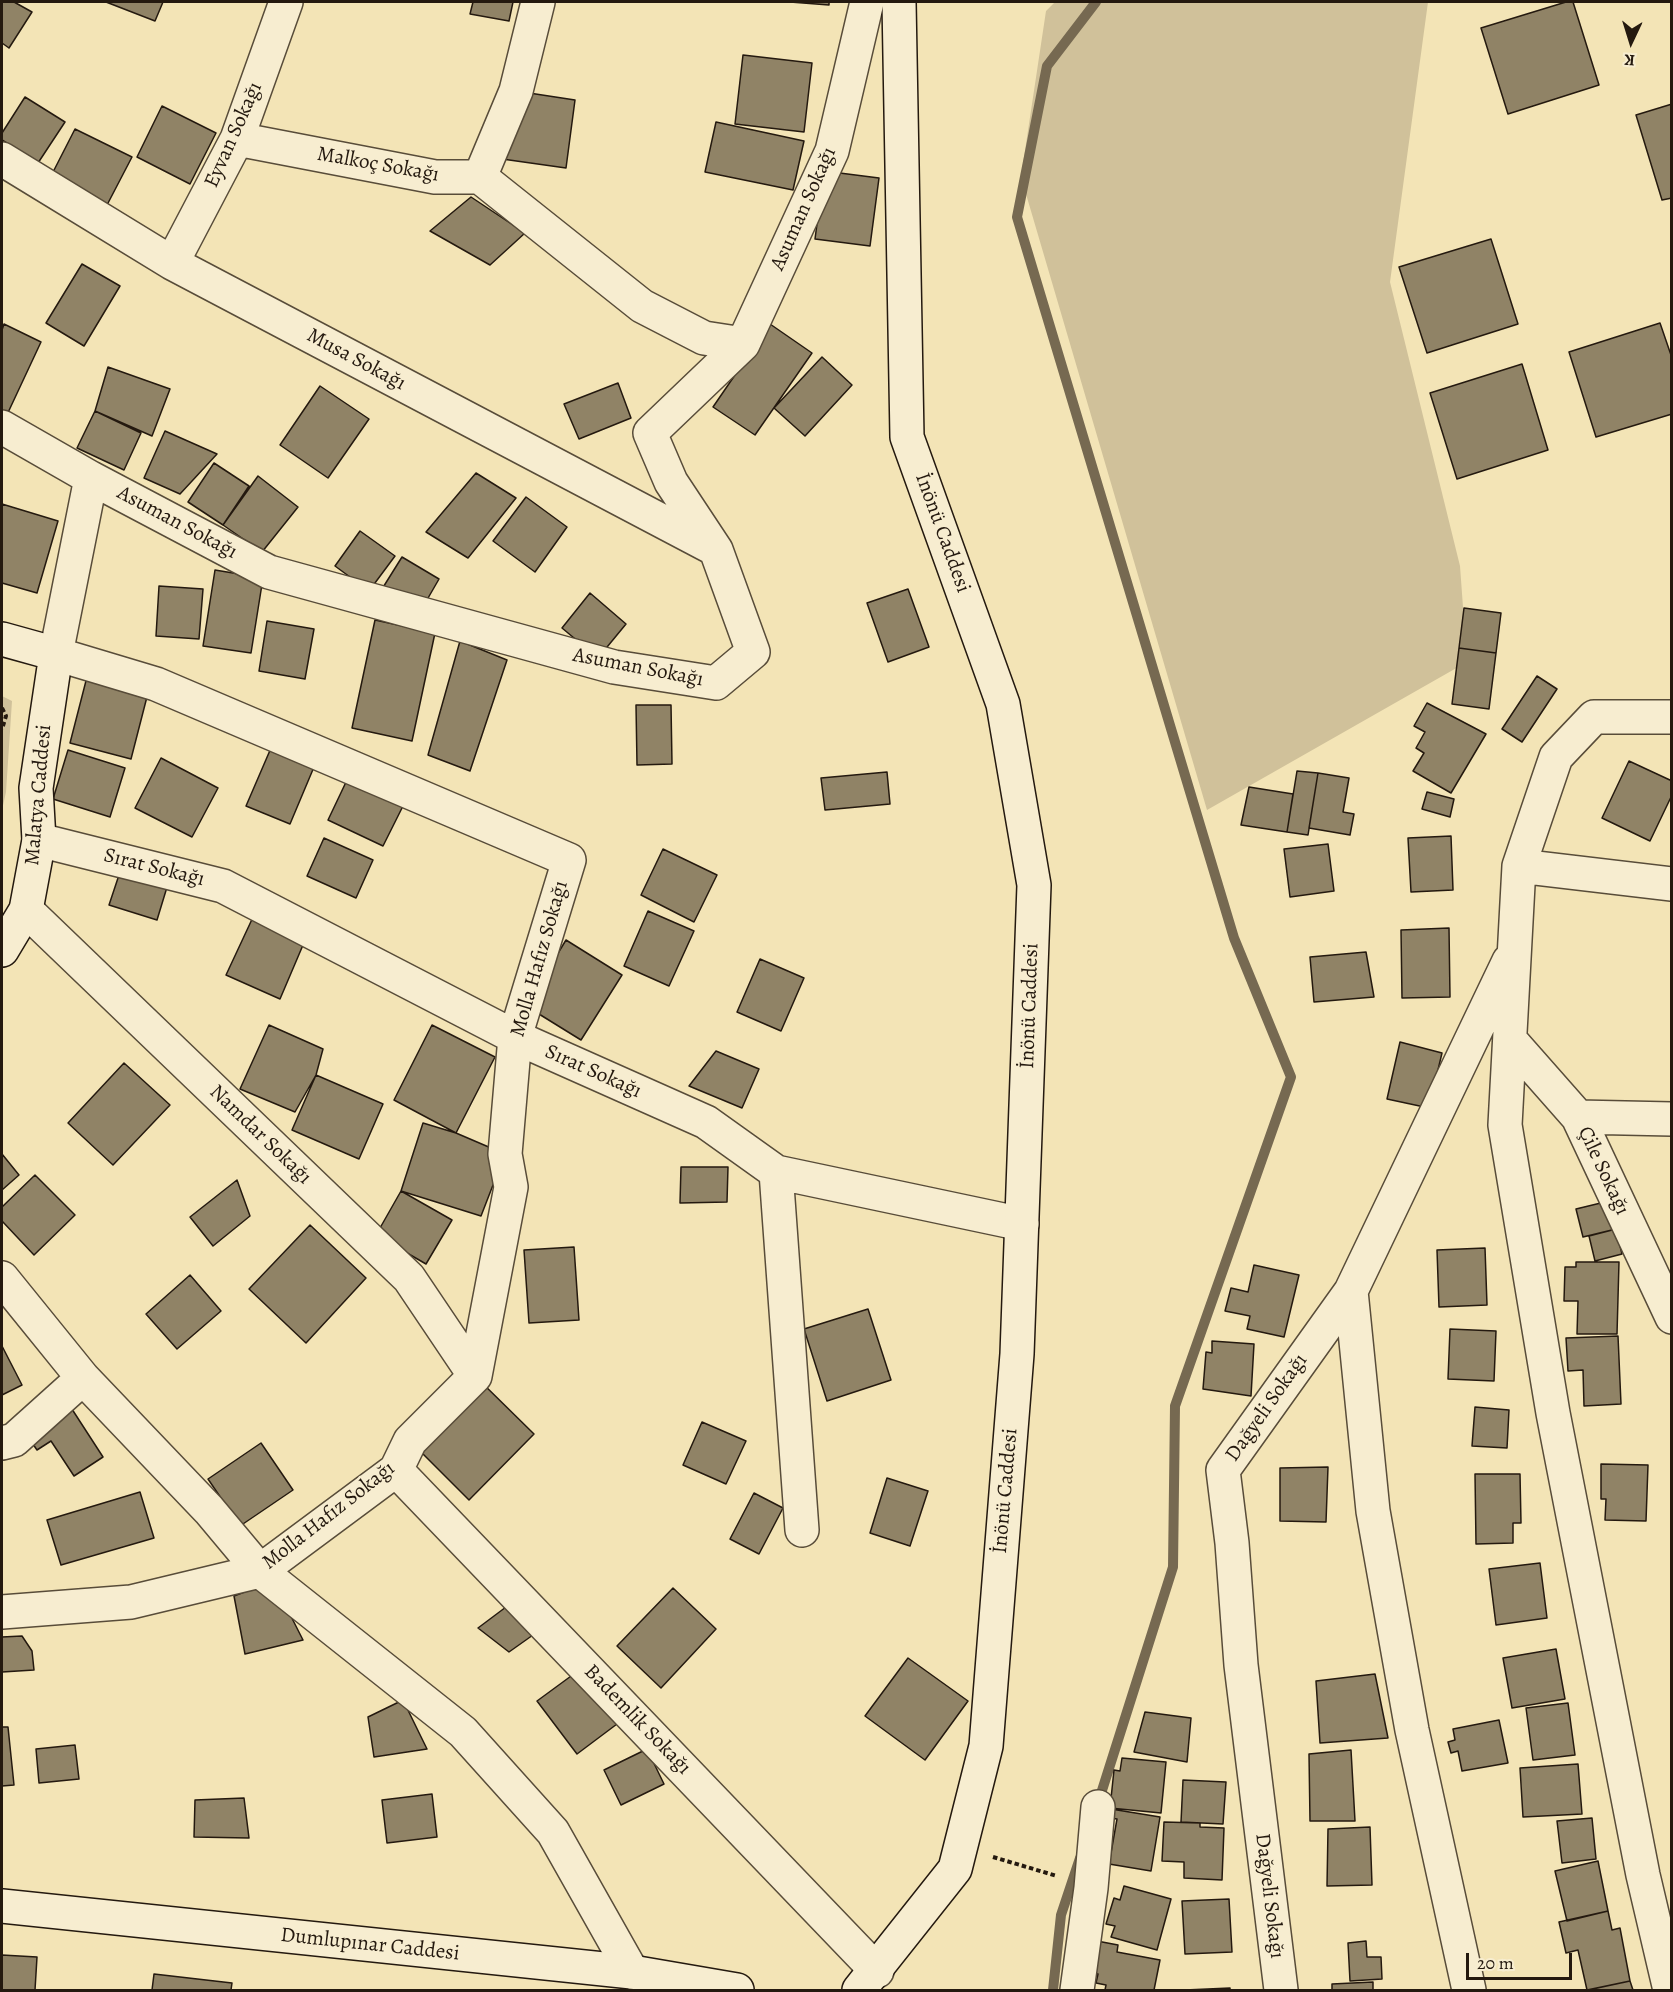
<!DOCTYPE html>
<html>
<head>
<meta charset="utf-8">
<style>
	body { margin:0 }
	#map { position:relative; width:1673px; height:1992px; overflow:hidden; background:#f3e4b6; font-family:Alegreya,serif }
	canvas { display:block }
	.frame { position:absolute; inset:0; border:3px solid #24190f; pointer-events:none }
	.north { position:absolute; left:1601px; top:12px; width:60px; height:60px; -webkit-text-stroke:4px #f7edd0; paint-order:stroke; rotate:184deg; font-size:16px; font-weight:700; line-height:24px; text-align:center; color:#24190f }
	.north::after { content:''; display:block; margin:auto; width:21px; height:27px; background:#24190f; clip-path:polygon(50% 0,100% 100%,50% 72%,0 100%) }
	.scale { position:absolute; left:1466px; top:1953px; width:106px; height:27px; box-sizing:border-box; border:3px solid #24190f; border-top:0; padding-left:8px; font-size:18px; line-height:21px; white-space:nowrap; color:#24190f; -webkit-text-stroke:4px #f7edd0; paint-order:stroke }
</style>
</head>
<body>
<div id="map">
<canvas width="1673" height="1992"></canvas>
<div class="frame"></div>
<div class="north">K</div>
<div class="scale">20 m</div>
</div>
<script>
const c = document.querySelector('canvas').getContext('2d');
c.lineJoin = 'round';
function paint(path, color) { c.fillStyle = color; c.fill(path, 'evenodd'); }
function strokePath(path, color, width, dash) { c.strokeStyle = color; c.lineWidth = width; c.lineCap = dash ? 'butt' : 'round'; c.setLineDash(dash || []); c.stroke(path); }
function drawText(font, color, halo, rows, align = 'center') {
  c.font = font + ' Alegreya,serif'; c.lineWidth = 4.5; c.setLineDash([]); c.textBaseline = 'middle'; c.strokeStyle = halo; c.fillStyle = color; for (const [text, x, y, turn = 0] of rows) {
    c.save(); c.translate(x, y); c.rotate((+turn || 0) * Math.PI / 180); c.textAlign = isNaN(turn) ? turn : align; if (halo) c.strokeText(text, 0, 0); c.fillText(text, 0, 0); c.restore();
  }
}
const green = new Path2D(`
	M1055,2h373l-38,280 70,284 7,96 -260,148 -186,-633 25,-166z
	M2,696l10,5 -6,91 -4,18z`);
const stream = new Path2D(`
	M1096,2l-49,64 -30,151 217,721 57,139 -116,329 -2,161 -75,236
	M1053,1990l8,-75 19,-57`);
const building = new Path2D(`
	M2,2h12l18,10 -23,36 -7,-5z
	M106,2h57l-8,19z
	M473,2h40l-4,19 -39,-7z
	M790,2h39v3z
	M1566,2h7l26,83 -91,29 -27,-86z
	M743,55l69,8 -8,69 -69,-8z
	M516,91l59,9 -9,68 -78,-11z
	M25,97l40,25 -27,41 -36,-23v-7z
	M1672,104v94l-10,2 -26,-85z
	M162,106l54,27 -26,51 -53,-27z
	M716,122l88,19 -11,49 -88,-18z
	M75,129l57,28 -25,48 -56,-29z
	M824,171l55,7 -9,68 -55,-7z
	M471,197l54,36 -35,32 -60,-34z
	M1491,239l27,85 -91,29 -28,-86z
	M82,264l38,22 -36,60 -38,-23z
	M1660,323l12,35v56l-76,23 -27,-85z
	M4,324l37,18 -36,77 -3,-2v-87z
	M770,324l42,29 -57,82 -42,-28z
	M822,357l30,28 -47,51 -31,-28z
	M1522,364l26,86 -91,29 -27,-86z
	M108,367l62,22 -18,47 -57,-25z
	M618,383l13,35 -52,21 -15,-35z
	M320,386l49,33 -41,59 -48,-33z
	M95,411l46,22 -17,37 -47,-22z
	M165,431l52,23 -37,40 -36,-16z
	M214,463l35,23 -26,39 -35,-23z
	M476,473l40,25 -48,60 -42,-26z
	M258,476l40,31 -36,45 -39,-27z
	M526,497l41,30 -32,45 -42,-31z
	M2,504l56,17 -21,72 -35,-10z
	M360,531l35,25 -26,35 -34,-25z
	M402,557l37,22 -19,33 -38,-23z
	M215,570l48,8 -12,75 -48,-7z
	M159,586l44,3 -4,50 -43,-3z
	M908,589l21,58 -41,15 -21,-59z
	M590,593l36,31 -28,34 -36,-30z
	M1464,608l37,5 -5,40 -37,-5z
	M375,620l60,13 -23,108 -60,-13z
	M267,621l47,8 -9,50 -46,-8z
	M460,641l47,19 -37,111 -42,-16z
	M1459,648l37,5 -7,56 -37,-5z
	M88,673l61,16 -18,70 -61,-16z
	M1537,676l20,13 -35,53 -20,-13z
	M1427,703l59,31 -35,59 -38,-22 11,-18 -8,-5 9,-16 -11,-6z
	M636,705h35l1,59 -35,1z
	M271,748l43,19 -24,57 -44,-18z
	M68,750l57,18 -15,49 -57,-18z
	M161,758l57,30 -26,49 -57,-29z
	M1629,761l43,20v14l-22,46 -48,-23z
	M1297,771l21,2 -10,62 -21,-3z
	M887,772l3,32 -65,6 -4,-32z
	M1318,773l31,5 -6,34 11,2 -4,21 -41,-7z
	M347,780l56,26 -20,40 -55,-26z
	M1249,787l44,7 -6,38 -46,-7z
	M1427,792l27,7 -4,18 -28,-8z
	M1451,836l2,54 -42,2 -3,-54z
	M324,838l49,22 -17,38 -49,-22z
	M1328,844l6,47 -44,6 -6,-48z
	M663,849l54,26 -23,47 -53,-27z
	M124,860l47,14 -14,46 -48,-15z
	M648,911l46,20 -25,55 -45,-20z
	M254,915l52,23 -26,61 -54,-24z
	M1449,928l1,69 -48,1 -1,-68z
	M566,940l56,35 -41,65 -55,-34z
	M1366,952l8,45 -60,5 -4,-45z
	M760,959l44,19 -23,53 -44,-19z
	M269,1025l54,24 -7,26 -21,37 -55,-23z
	M432,1025l63,32 -39,76 -62,-33z
	M1400,1042l42,11 -13,55 -42,-9z
	M716,1051l43,18 -17,39 -53,-22z
	M124,1063l46,42 -57,60 -45,-42z
	M316,1075l67,29 -24,55 -67,-29z
	M423,1123l33,10 49,21 -24,62 -80,-25z
	M2,1154l17,21 -17,15z
	M681,1167h47l-1,35 -47,1z
	M35,1175l40,40 -41,40 -32,-34v-14z
	M237,1180l13,36 -37,30 -23,-29z
	M401,1191l51,29 -26,44 -50,-29z
	M1609,1201l7,28 -33,8 -7,-28z
	M310,1225l56,53 -60,65 -57,-54z
	M1616,1229l6,25 -27,7 -6,-25z
	M574,1247l5,73 -50,3 -5,-73z
	M1485,1248l2,57 -48,2 -2,-57z
	M1576,1262h43l-2,72h-40l1,-33h-14l1,-34h11z
	M1254,1265l45,10 -15,62 -37,-8 3,-13 -25,-5 6,-23 17,4z
	M190,1275l31,36 -44,38 -31,-35z
	M868,1309l23,71 -64,21 -23,-72z
	M1450,1329l46,2 -2,50 -46,-2z
	M1618,1336l3,68 -37,2 -1,-36 -15,1 -2,-33z
	M1212,1341l42,3 -3,52 -48,-7 3,-37 6,1z
	M2,1346l20,39 -20,10z
	M475,1376l59,58 -65,66 -59,-59z
	M68,1403l35,54 -29,19 -23,-35 -14,9 -13,-19z
	M1475,1407l34,3 -2,38 -35,-2z
	M702,1422l44,19 -20,43 -43,-19z
	M261,1443l32,47 -53,36 -32,-47z
	M1601,1464l47,1 -2,56 -41,-1 1,-21h-5z
	M1328,1467l-2,55 -46,-1v-53z
	M1475,1474h45l1,49h-8v20l-37,1z
	M887,1478l41,13 -18,55 -40,-13z
	M140,1492l14,46 -93,27 -14,-45z
	M754,1493l29,15 -24,46 -29,-15z
	M1540,1563l7,55 -51,7 -7,-56z
	M273,1581l30,59 -58,14 -11,-58z
	M673,1588l43,41 -55,59 -44,-42z
	M510,1604l23,31 -24,17 -31,-24z
	M22,1636l10,15 2,19 -32,2v-35z
	M1556,1649l9,50 -53,9 -9,-50z
	M908,1658l60,43 -43,59 -60,-44z
	M582,1668l39,53 -44,33 -40,-53z
	M1375,1674l13,64 -68,5 -4,-62z
	M403,1700l24,49 -53,8 -6,-40z
	M1568,1703l7,52 -42,5 -7,-52z
	M1145,1712l46,6 -4,44 -53,-10z
	M1499,1720l9,43 -46,8 -4,-20 -7,2 -3,-11 7,-2 -2,-11z
	M2,1727h6l6,58 -12,1z
	M75,1745l4,34 -40,4 -3,-34z
	M647,1749l17,35 -43,21 -17,-35z
	M1351,1750l4,71h-45l-1,-67z
	M1122,1758l44,4 -5,51 -51,-5 4,-38 6,1z
	M1578,1764l4,50 -59,3 -3,-49z
	M1183,1780l43,2 -3,42 -42,-2z
	M432,1794l5,43 -50,6 -5,-43z
	M244,1798l5,40 -55,-1 1,-37z
	M1111,1809l49,8 -9,54 -42,-7 8,-45 -7,-1z
	M1592,1818l4,41 -34,4 -5,-42z
	M1164,1822l36,1v4l24,1 -2,52 -38,-2v-16l-22,-1z
	M1370,1827l2,58 -45,1 1,-57z
	M1598,1861l10,50 -41,10 -12,-50z
	M1124,1886l47,13 -14,51 -46,-13 4,-11 -9,-2 8,-26 6,2z
	M1229,1899l3,53 -47,2 -3,-53z
	M1608,1911l4,19 8,-2 10,53 -43,9 -9,-40 -12,3 -7,-31z
	M1097,1941l21,4 -1,7 43,8 -6,30h-49l1,-5 -10,-2 2,-9 -7,-1z
	M1366,1941l1,16h14l1,22 -32,2 -2,-38z
	M2,1955l35,2 -2,33h-33z
	M154,1974l78,9 -1,7h-79z
	M1630,1981l3,9h-45z
	M1373,1982v8h-41v-6z
	M1230,1988v2h-45z`);
const path = new Path2D(`
	M2,708l4,8 -4,13
	M993,1857l64,19`);
const street = new Path2D(`
	M237,139l198,38h45l36,-86 22,-89
	M2,159l170,104 543,286
	M480,177l162,129 62,32 39,6
	M172,263l65,-124 49,-137
	M2,427l89,51 178,94 345,95 102,16 37,-31 -37,-102 -45,-68 -21,-49 93,-89 89,-193 35,-149
	M39,840l184,46 292,151 191,85 70,50 246,52
	M1519,866l153,18
	M26,910l383,368 66,98
	M1511,1041l67,76 94,200
	M1578,1117l94,2
	M776,1172l26,358
	M2,1278l81,100 126,132 51,61 203,161 90,100 79,140
	M1351,1291l22,220 39,219 57,260
	M2,1443l12,-3 69,-62
	M396,1470l481,501
	M2,1612l129,-10 129,-31 136,-101 14,-29 65,-65 36,-189 -6,-33 10,-117 54,-177 -413,-176 -100,-30 35,-176
	M1077,1990l14,-102 7,-81
	M1281,1990l-40,-325 -9,-122 -9,-73 128,-179 158,-330
	M1670,1990l-27,-115 -90,-462 -48,-288 14,-259 37,-109 38,-40h78`);
const secondary = new Path2D(`
	M2,639l54,15 -20,134 3,52 -13,70 -24,40
	M2,1906l630,66 105,18
	M859,1990l96,-121 31,-123 31,-392 17,-469 -31,-181 -96,-267 -8,-435`);
const streetNames = [
	["Eyvan Sokağı",234,135,-66],
	["Malkoç Sokağı",378,165,10],
	["Asuman Sokağı",804,209,-66],
	["Musa Sokağı",356,360,28],
	["Asuman Sokağı",177,523,28],
	["İnönü Caddesi",942,533,70],
	["Asuman Sokağı",638,668,11],
	["Malatya Caddesi",39,795,-85],
	["Sırat Sokağı",154,868,14],
	["Molla Hafız Sokağı",540,959,-74],
	["İnönü Caddesi",1030,1006,-88],
	["Sırat Sokağı",593,1072,24],
	["Namdar Sokağı",260,1135,44],
	["Çile Sokağı",1603,1171,65],
	["Dağyeli Sokağı",1267,1408,-55],
	["İnönü Caddesi",1006,1491,-85],
	["Molla Hafız Sokağı",329,1516,-38],
	["Bademlik Sokağı",637,1720,46],
	["Dağyeli Sokağı",1269,1896,83],
	["Dumlupınar Caddesi",370,1945,6]
];
paint(green, '#d0c19a');
strokePath(stream, '#766951', 10);
paint(building, '#908366');
strokePath(building, '#24190f', 1.5);
strokePath(street, '#584c39', 36);
strokePath(secondary, '#24190f', 36);
strokePath(path, '#24190f', 4, [4.5, 3]);
strokePath(street, '#f7edd0', 33);
strokePath(secondary, '#f7edd0', 33);
drawText('21px', '#24190f', '#f7edd0', streetNames);
</script>
</body>
</html>
